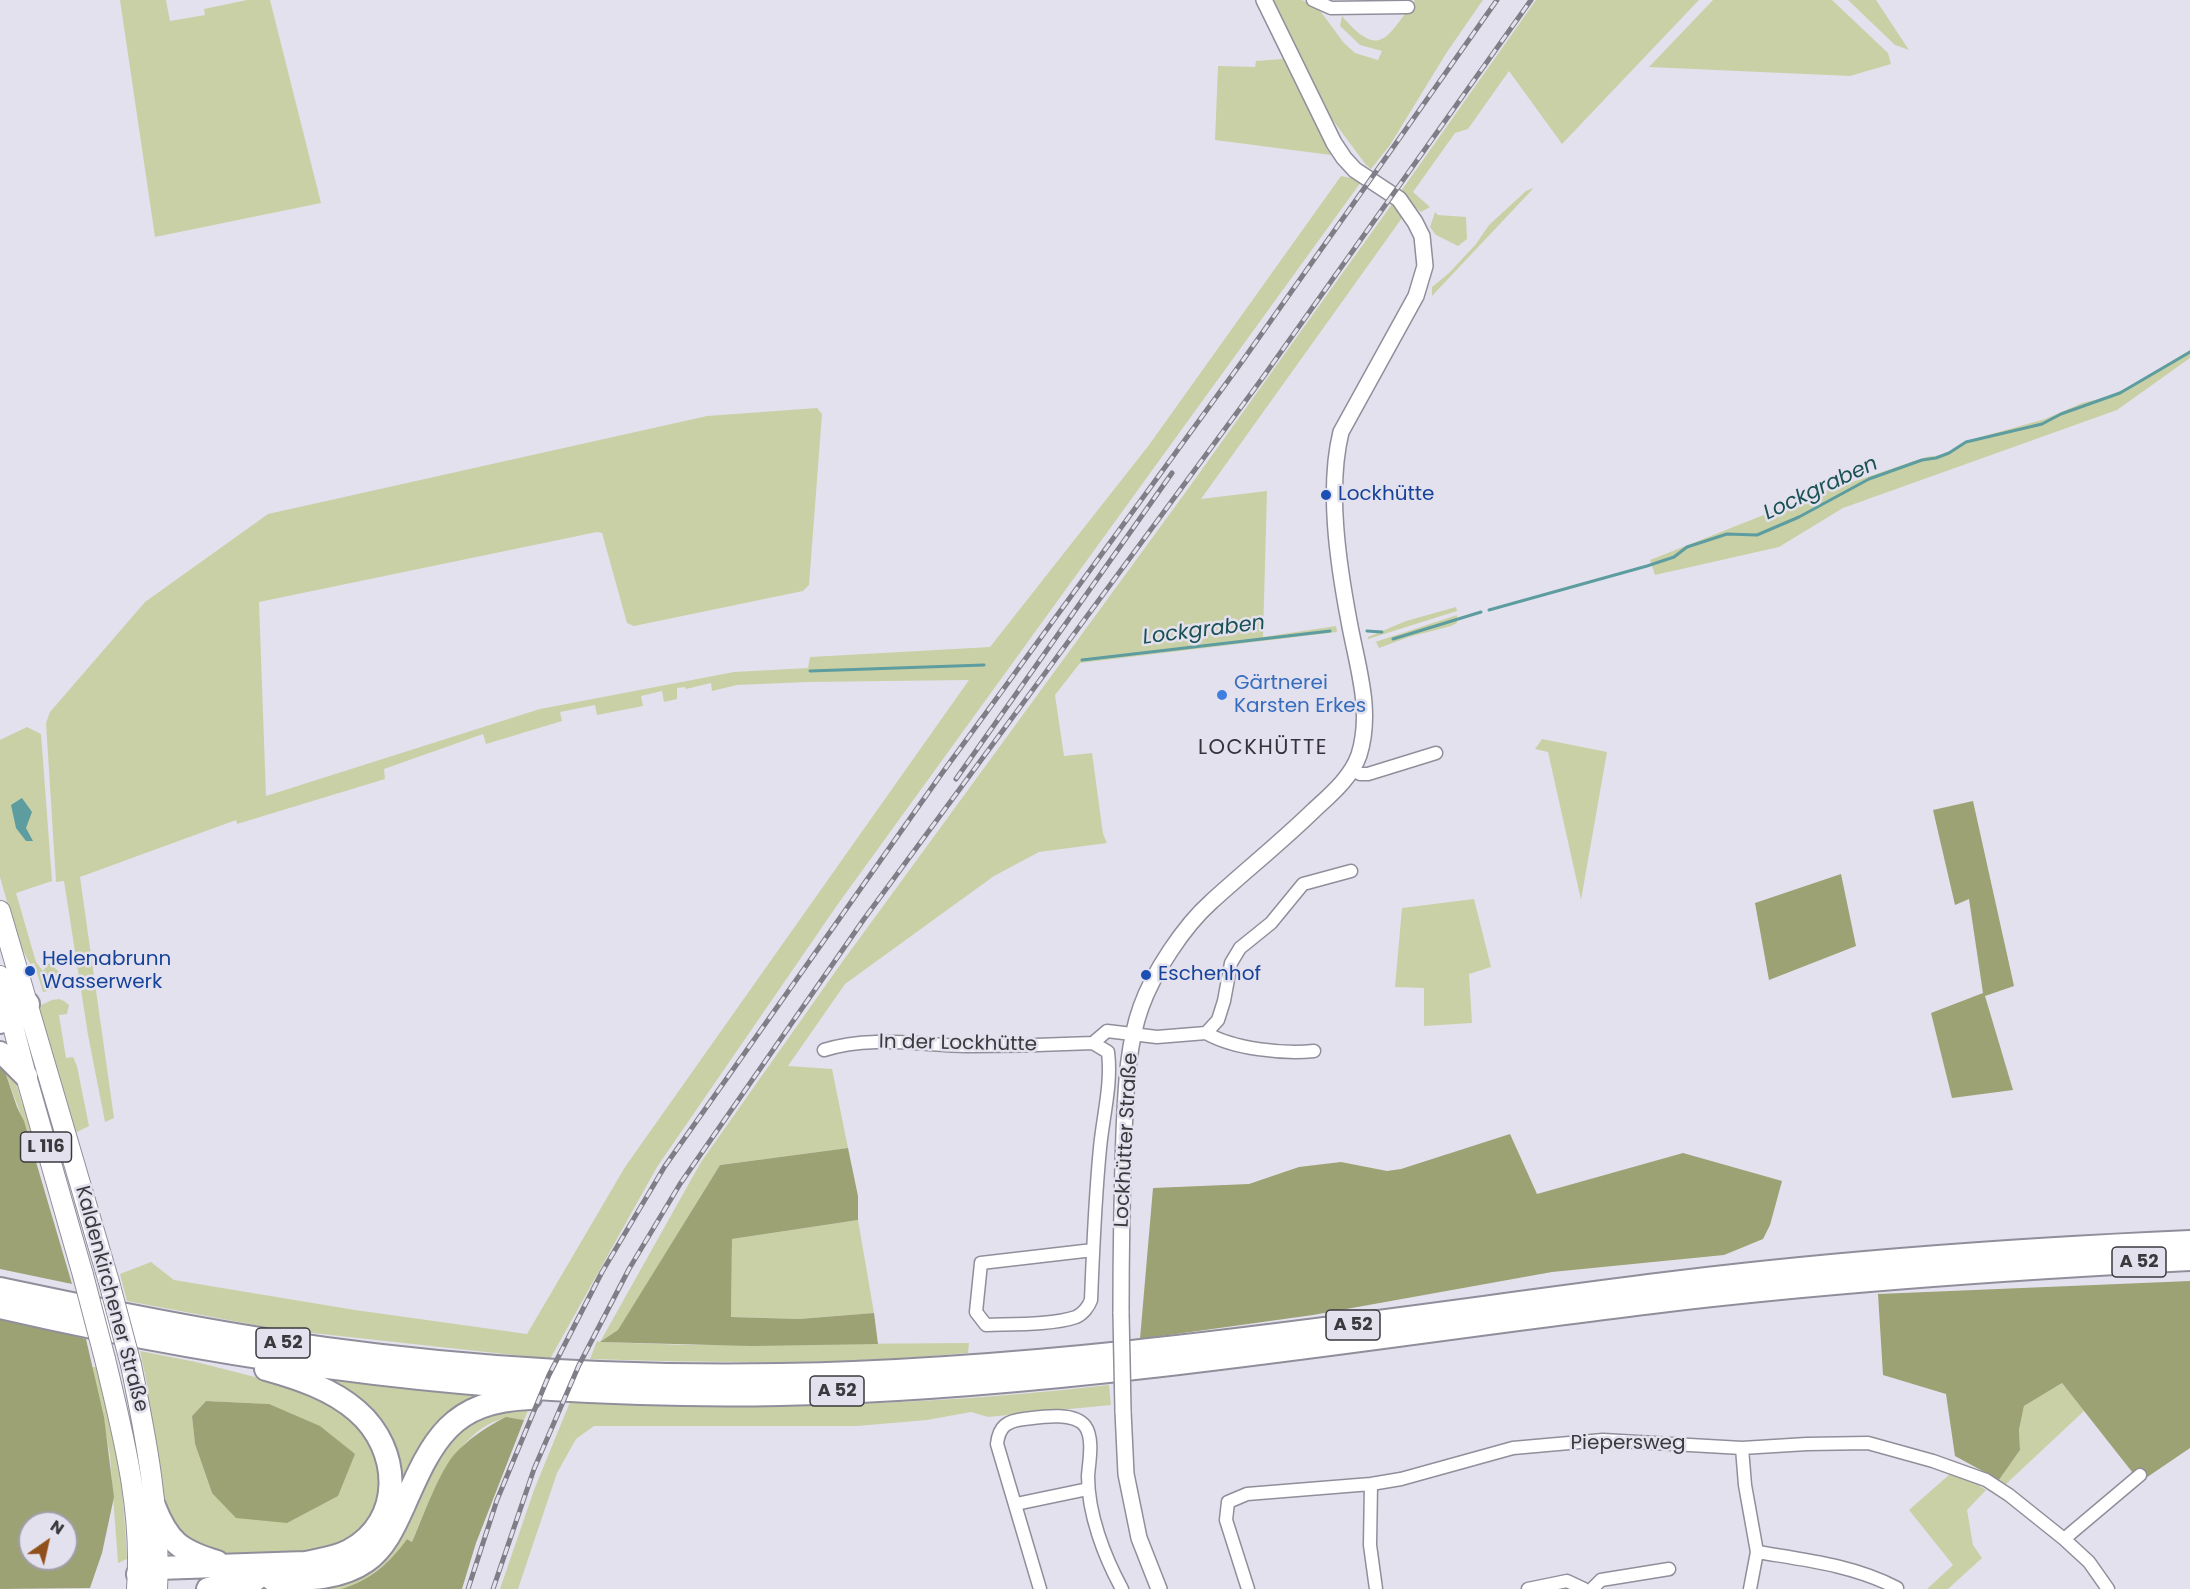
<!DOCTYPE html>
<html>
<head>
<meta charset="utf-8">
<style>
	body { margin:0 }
	#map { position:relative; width:2190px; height:1589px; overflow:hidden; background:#e4e1ee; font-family:Poppins,sans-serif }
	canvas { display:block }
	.north { position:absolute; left:18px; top:1511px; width:60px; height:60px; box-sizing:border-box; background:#e4e1ee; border:2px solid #a09ea8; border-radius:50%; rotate:34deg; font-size:16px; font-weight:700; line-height:24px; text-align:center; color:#3a393e }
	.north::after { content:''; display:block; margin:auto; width:21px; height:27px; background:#91501b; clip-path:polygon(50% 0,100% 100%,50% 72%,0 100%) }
</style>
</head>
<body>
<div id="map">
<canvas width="2190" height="1589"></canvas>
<div class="north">N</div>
</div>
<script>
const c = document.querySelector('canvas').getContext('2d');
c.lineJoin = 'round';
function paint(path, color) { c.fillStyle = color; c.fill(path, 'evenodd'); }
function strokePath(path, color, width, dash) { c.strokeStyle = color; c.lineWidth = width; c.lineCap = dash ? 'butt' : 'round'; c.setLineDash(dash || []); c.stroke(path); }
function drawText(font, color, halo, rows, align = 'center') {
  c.font = font + ' Poppins,sans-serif'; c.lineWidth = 5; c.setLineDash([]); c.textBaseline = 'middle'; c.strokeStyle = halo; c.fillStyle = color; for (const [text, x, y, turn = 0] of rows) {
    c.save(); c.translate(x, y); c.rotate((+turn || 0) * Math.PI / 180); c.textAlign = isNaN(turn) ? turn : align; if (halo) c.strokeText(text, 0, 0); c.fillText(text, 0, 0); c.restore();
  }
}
const green = new Path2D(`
	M120,0h46l4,21 35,-6 -1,-6 43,-9h23l51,203 -166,34z
	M1270,0h32l16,8 26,35 11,10 23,7 4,-9 -22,-6 -20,-19 2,-10c39,46 46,19 73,-16h68l-36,52 -57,93 -19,24 -5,-4 -34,-46z
	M1536,0h163l-137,144 -53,-73 -41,58 -13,4 -42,59 17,15 -9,5 -22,-18z
	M1713,0h119l56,53 3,11 -41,12 -201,-9z
	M1848,0h28l33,50 -14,-5z
	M1283,59l48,96 -116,-15 3,-74 37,1 1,-6z
	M1341,176l15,3 5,3 -523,722 -181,263 -107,192 -274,-30 -149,-28 -7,-27 31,-12 23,18 181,30 172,24 98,-167 344,-487 -161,2 -71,3 -25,6 -1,-8 -25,6 -1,-2 -8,1v11l-13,3 -2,-11 -21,5 2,10 -46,9 -2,-10 -35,7 2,9 -76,23 -3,-10 -99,35 1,10 -148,45 -1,-4 -156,57 34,241 -9,4 -17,-87 -24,-154 -8,1 -10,-159 4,-11 95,-110 123,-88 439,-98 110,-8 5,6 -13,171 -6,6 -169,35 -7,-3 -25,-90 -5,-1 -338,70 7,194 274,-87 194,-37 74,-4 2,-11 180,-10 159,-202z
	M1533,188l-3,4 -98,104v-9l17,-14 27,-29 13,-19 37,-34z
	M1392,204l10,14 -201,281 66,-8 -4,146 73,-11 1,6 -257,31 -25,32 9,61 28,-3 11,81 4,9 -68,9 -45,24 -149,108 -57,82 44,3 16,79 -128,17 -102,166 -17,11 88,3 280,-2 -1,10c-125,12 -253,10 -378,6l7,-18 3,1 101,-180 139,-197 345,-472z
	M1435,212l3,3 28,2 1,22 -9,7 -22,-11 -6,-8z
	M2190,350v8l-73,52 -274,98 -64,39 -124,28 -5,-15 164,-65 112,-38 16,-2 35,-17 68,-19 37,-16 25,-6 30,-14z
	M1456,607l1,4 -89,28v-2l38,-16z
	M1457,615v8l-6,3 -42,11 -30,11 -3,-6 -7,2z
	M27,727l14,7 11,147 -36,12 20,69 7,9 6,-8 14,12c-1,11 -11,15 -20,17l-9,-29 -4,1 -12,-23 -18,-64v-137z
	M1542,739l65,13 -26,148 -33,-148 -13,-3z
	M1474,899l17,68 -22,7 3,49 -48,3v-38l-29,-1 7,-79z
	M59,999l5,2 5,4 -2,9 -8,1 7,43 7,-1 4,9 12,60 -16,8 -35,-121 3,-8 11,-5z
	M10,1064l12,39 11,18 5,23 -6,2c-8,-26 -19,-51 -28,-77z
	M858,1220l16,93 -75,6 -68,-2 1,-78z
	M140,1351l56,11 79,20 23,7 39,18 30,27 15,36 -4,33 -9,18 -18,18 -41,15 -72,4 -34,-5 -36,-29 -25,-133 5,-2zM206,1401l63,3 -57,89 -17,-49 -3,-28z
	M92,1367h8c17,62 24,128 27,192l-9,4 -8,-108z
	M305,1375l186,20 -21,9 -83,123 -23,18 30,-82z
	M2062,1383l22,28 -78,73 -7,-4 21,-30 -1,-19 5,-25z
	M1109,1385l2,20 -123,12 -17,-5 -44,8 -70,6h-263l-18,13 -19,34 -39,116h-18l34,-99 36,-88c179,8 360,4 539,-17z
	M531,1403l-7,17c-6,-1 -14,-3 -19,-2 -50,12 -75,82 -93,124l-5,-3 -8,12 -14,13 -19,15 -15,8 -10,2h-113l80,-3 162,-167z
	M1950,1474l24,8 12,8 -19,20 6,35 9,13 -34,31h-21l26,-24 -44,-55z`);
const forest = new Path2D(`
	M1973,801l41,185 -29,10 28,94 -61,8 -21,-85 52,-20 -14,-94 -14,6 -22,-95z
	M1841,874l15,72 -87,34 -14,-77z
	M0,1057l17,50 7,14 48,163 -72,-15z
	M1510,1134l27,60 146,-41 99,28 -12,44 -7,14 -39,16 -172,17 -239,43 -173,24 13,-151 96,-4 50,-17 42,-5 46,9 14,-2z
	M848,1148l10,48v24l-126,19 -1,78 68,2 75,-6 4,31 -127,2 -151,-4 18,-12 102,-165z
	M2190,1281v167l-50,34 -78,-99 -38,23 -5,24 1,20 -21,30 -44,-24 -9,-62 -63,-19 -5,-81z
	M0,1317l86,22 18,78 10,80 -12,56 -12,35 -90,1zM30,1523h36v36h-36z
	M206,1401l63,3 51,22 35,28 -17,42 -51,27 -51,-5 -24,-25 -17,-49 -3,-28z
	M506,1417l18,3 -48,123 -14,46h-121c27,-7 50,-27 66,-50l5,3c10,-23 26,-67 41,-86 15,-17 33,-29 53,-39z`);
const water = new Path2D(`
	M22,798l10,14 -6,16 7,13h-7l-10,-13 -5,-23z`);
const stream = new Path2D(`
	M1489,610l158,-44 27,-9 13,-10 40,-13 30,1 42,-18 70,-38 53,-19 14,-2 13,-5 17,-11 76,-18 19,-10 59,-21 70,-41
	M1367,631l15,1
	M1393,639l88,-27
	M1082,660l248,-29
	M810,671l174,-6`);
const minor = new Path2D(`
	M1313,0l18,8 77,-1
	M1352,770l8,4h8l68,-21
	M1206,1033c28,16 76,21 108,18
	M1093,1043l15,9c4,32 -5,64 -8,96 -5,51 -7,101 -9,152 -2,6 -8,14 -15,17 -23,8 -64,7 -90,8l-10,-13 5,-49 112,-13
	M824,1050c46,-15 96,-5 143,-4 42,0 84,-1 126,-3l14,-12 50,6 49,-4 12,-13 6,-19 7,-38 9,-15 31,-25 32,-39 48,-13
	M1742,1448l3,37 12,67 -7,37
	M1371,1484l-1,61 6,44
	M1016,1504l72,-15
	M2064,1539l76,-64
	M1757,1552c48,8 96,13 140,36
	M1040,1589l-43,-145c2,-18 10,-23 27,-25 16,-2 50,-8 61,7 9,12 4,36 3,50 0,38 16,80 34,113
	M1248,1589l-22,-69 2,-18 19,-8 124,-10 30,-5 112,-31 90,-8 139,8 65,-4 61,-1 65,18 53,19 23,15 55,44 25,23 19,27
	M1528,1589l39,-8 17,8
	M1592,1589l9,-9 68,-11`);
const tertiary = new Path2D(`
	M1121,1313c0,-60 1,-120 3,-181 2,-41 3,-86 17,-125 12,-34 43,-81 70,-105 34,-31 69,-59 102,-91 17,-16 38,-33 46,-56 14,-45 -2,-89 -10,-134 -11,-58 -22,-132 -8,-189l75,-136 9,-30 -3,-30 -7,-14 -16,-23 -44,-29 -11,-12 -10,-15 -70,-143
	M1123,1411l3,63 13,64 20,51`);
const primary = new Path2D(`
	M0,911l109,371
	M0,976l26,100 57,199
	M105,1359c18,76 38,150 32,230
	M131,1365c15,73 30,149 26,224`);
const motorway = new Path2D(`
	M0,1022l11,-4 17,-14
	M0,1053l7,4 19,19
	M0,1289c90,19 181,38 272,52 167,26 338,37 508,34 292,-5 580,-52 869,-89 180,-23 361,-36 541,-44
	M0,1307c255,59 518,92 780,87 296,-7 587,-58 880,-93 176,-21 353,-33 530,-42
	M154,1506c14,36 26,45 63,56
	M138,1574l20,-6 147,-5c15,-3 31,-5 44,-12 56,-30 52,-102 8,-140 -25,-22 -59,-33 -91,-42
	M272,1579c32,0 67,1 94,-18 19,-13 29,-36 38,-56 29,-66 47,-104 126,-107
	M208,1589l48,-10`);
const rail = new Path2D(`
	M956,779l216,-306
	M468,1589l29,-89 52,-125 53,-103 63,-106 275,-390 301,-413 256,-363
	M493,1589l41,-120 45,-104 50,-96 51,-85 184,-265 397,-539 270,-380`);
const tertiaryBridge = new Path2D(`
	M1121,1313l2,98`);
const primaryBridge = new Path2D(`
	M83,1275l22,84
	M109,1282l22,83`);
const markers = [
	[1326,495,6,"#1a4fb4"],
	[1222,695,6,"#3f7fe0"],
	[30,971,6,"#1a4fb4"],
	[1146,975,6,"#1a4fb4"]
];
const shields = [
	[46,1147,51],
	[2139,1262,54],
	[1353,1325,54],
	[283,1343,54],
	[837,1391,54]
];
const shieldNames = [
	["L 116",46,1147],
	["A 52",2139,1262],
	["A 52",1353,1325],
	["A 52",283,1343],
	["A 52",837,1391]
];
const transitNames = [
	["Lockhütte",1338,495],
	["Helenabrunn",42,960],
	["Wasserwerk",42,983],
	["Eschenhof",1158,975]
];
const shopNames = [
	["Gärtnerei",1234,684],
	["Karsten Erkes",1234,707]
];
const streetNames = [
	["In der Lockhütte",958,1044,1],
	["Lockhütter Straße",1127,1140,-87],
	["Kaldenkirchener Straße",111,1299,75],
	["Piepersweg",1628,1444]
];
const waterNames = [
	["Lockgraben",1821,489,-25],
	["Lockgraben",1204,631,-7]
];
const neighbourhoodNames = [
	["LOCKHÜTTE",1263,749]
];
paint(green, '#cad0a6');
paint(forest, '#9ca273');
paint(water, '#5d9c9f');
strokePath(stream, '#5d9c9f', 3);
strokePath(minor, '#918e9b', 15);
strokePath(tertiary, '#918e9b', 18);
strokePath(primary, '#918e9b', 22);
strokePath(motorway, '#918e9b', 26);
strokePath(minor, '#fff', 12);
strokePath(tertiary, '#fff', 15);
strokePath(primary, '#fff', 20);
strokePath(motorway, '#fff', 22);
strokePath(rail, '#7f7d86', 5);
strokePath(rail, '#e4e1ee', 3, [9]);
strokePath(tertiaryBridge, '#918e9b', 18, []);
strokePath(primaryBridge, '#918e9b', 22, []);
strokePath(tertiaryBridge, '#fff', 15);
strokePath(primaryBridge, '#fff', 20);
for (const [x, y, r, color] of markers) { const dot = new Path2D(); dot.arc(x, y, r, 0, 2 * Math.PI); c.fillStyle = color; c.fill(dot); strokePath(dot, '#e4e1ee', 2); }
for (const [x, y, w] of shields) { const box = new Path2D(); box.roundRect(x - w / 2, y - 15, w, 30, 4.5); c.fillStyle = '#e4e1ee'; c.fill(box); strokePath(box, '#3a393e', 1.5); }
drawText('bold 18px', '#3a393e', null, shieldNames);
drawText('20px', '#164399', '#e4e1ee', transitNames, 'left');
drawText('20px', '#366cbe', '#e4e1ee', shopNames, 'left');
drawText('20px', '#3a393e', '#e4e1ee', streetNames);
drawText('italic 21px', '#195154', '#e4e1ee', waterNames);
c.letterSpacing = '1.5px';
drawText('21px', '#35323d', '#e4e1ee', neighbourhoodNames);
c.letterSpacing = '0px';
</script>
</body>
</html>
